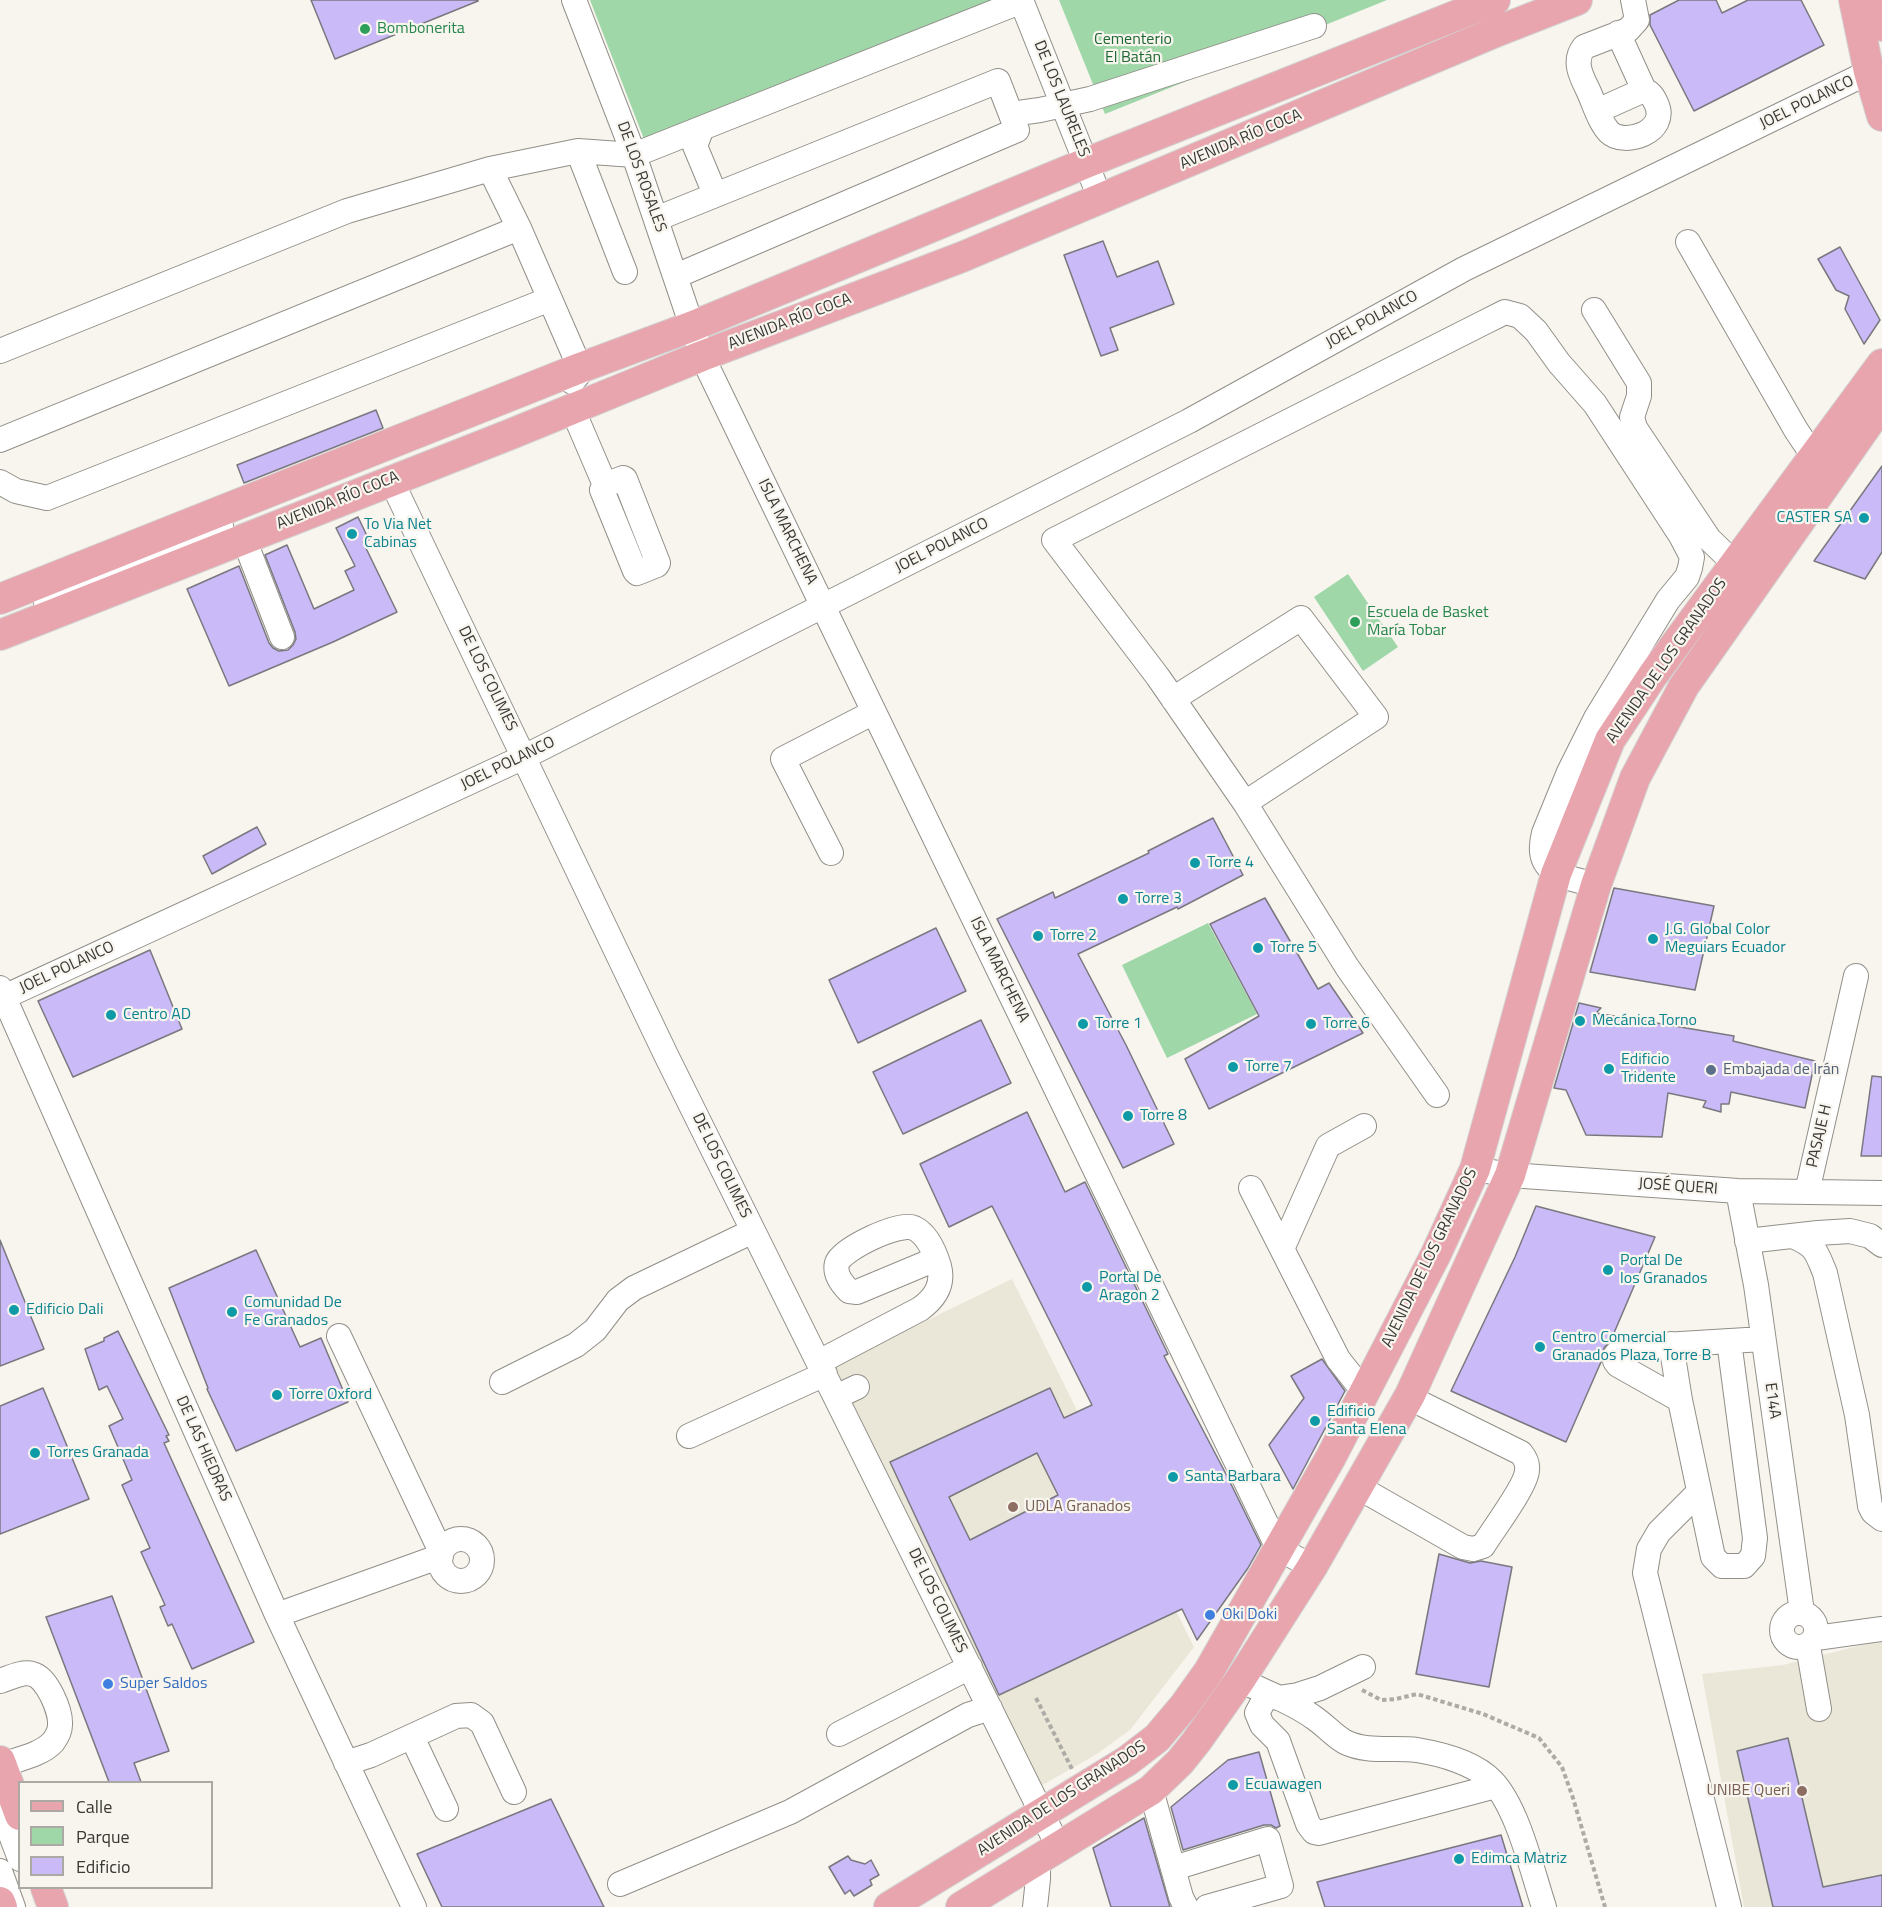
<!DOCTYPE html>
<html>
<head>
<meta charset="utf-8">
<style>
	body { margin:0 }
	#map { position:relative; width:1882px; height:1907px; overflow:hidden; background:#f7f5ed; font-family:"Titillium Web",sans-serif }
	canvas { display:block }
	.legend { position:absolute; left:18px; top:1781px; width:195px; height:108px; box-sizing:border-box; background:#f7f5ed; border:2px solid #aba9a3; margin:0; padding:8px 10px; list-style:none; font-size:18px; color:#393835 }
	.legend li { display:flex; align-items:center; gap:12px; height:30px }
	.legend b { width:30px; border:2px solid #aba9a3 }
</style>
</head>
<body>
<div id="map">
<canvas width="1882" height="1907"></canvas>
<ul class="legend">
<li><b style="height:8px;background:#e8a5ae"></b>Calle</li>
<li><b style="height:16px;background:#9fd7a9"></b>Parque</li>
<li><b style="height:16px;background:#cabaf7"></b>Edificio</li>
</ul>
</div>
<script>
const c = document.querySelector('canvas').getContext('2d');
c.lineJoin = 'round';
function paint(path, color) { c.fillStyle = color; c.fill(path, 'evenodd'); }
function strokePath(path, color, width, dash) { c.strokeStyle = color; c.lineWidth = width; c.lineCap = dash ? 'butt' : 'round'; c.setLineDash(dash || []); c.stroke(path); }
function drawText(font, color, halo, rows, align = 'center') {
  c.font = font + ' "Titillium Web",sans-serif'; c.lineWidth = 4.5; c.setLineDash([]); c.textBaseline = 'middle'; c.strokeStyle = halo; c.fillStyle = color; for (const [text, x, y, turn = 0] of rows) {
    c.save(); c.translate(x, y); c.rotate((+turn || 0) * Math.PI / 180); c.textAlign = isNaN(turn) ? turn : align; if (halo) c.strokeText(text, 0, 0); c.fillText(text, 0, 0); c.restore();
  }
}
const built = new Path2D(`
	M1012,1279l182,368 -64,83 -33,24 -58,33 -206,-421z
	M1882,1640v267h-138l-42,-233 81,-9z`);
const green = new Path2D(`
	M590,0h410l-356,139z
	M1059,0h328l-282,114z
	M1348,574l50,73 -35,24 -49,-74z
	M1208,923l49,91 -90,44 -45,-93z`);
const building = new Path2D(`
	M311,0h167v1l-143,58z
	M1679,0h37l6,13 26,-13h53l23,45 -130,66 -44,-86v-10z
	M1103,241l14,36 41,-16 16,43 -64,24 8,22 -17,6 -37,-101z
	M1840,247l40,73 -16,24 -19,-35 4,-13 -13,-6 -18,-31z
	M376,410l7,18 -139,55 -7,-18z
	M1882,466v86l-17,27 -51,-18z
	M358,517l11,23 -6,2 34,70 -64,30 -104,44 -42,-97 52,-23 30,77 4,5 6,3 9,-1 5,-5 3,-6 -1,-7 -30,-77 22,-10 27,64 40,-19 -9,-19 10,-5 -19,-38z
	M1213,818l30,57 -65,34 -1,-2 -99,47 48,91 48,99 -51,24 -126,-249 56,-27 2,6 94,-45 -1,-2z
	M257,827l9,17 -54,30 -9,-18z
	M1614,888l100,18 -19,84 -105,-18z
	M1265,898l53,91 11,-6 34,50 -154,76 -24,-50 74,-43 -49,-92z
	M936,928l30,63 -108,52 -29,-63z
	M150,950l32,79 -109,48 -35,-76z
	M1579,1003l22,5 -5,5 138,23 -1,5 82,20 -10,47 -74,-16 -2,12h-8v8l-18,-5 3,-6 -38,-8 -6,44 -76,-2 -20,-45 -12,-2z
	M981,1020l30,63 -108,51 -30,-62z
	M1872,1076l10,1v79h-21z
	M1027,1112l38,80 20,-10 83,172 -4,2 62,118 35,71 -13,23 -51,72 -15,-31 -183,86 -109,-233 160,-74 14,30 28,-13 -100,-199 -43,21 -29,-63zM1037,1453l21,42 -88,45 -21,-43z
	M1536,1206l119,31 -44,103 -7,8 -3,14 -35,80 -115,-51 64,-134z
	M0,1240l44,109 -44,17z
	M256,1250l44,97 21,-9 27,64 -112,49 -29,-62 1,-1 -39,-100z
	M118,1331l51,104 -3,1 3,5 -5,2 90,199 -62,27 -20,-45 -4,2 -8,-19 5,-2 -24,-53 9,-4 -28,-63 10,-5 -23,-54 14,-7 -16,-33 -8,4 -14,-41 19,-8v-3z
	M1322,1359l23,32 -52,98 -24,-44 35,-47 -13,-22z
	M43,1388l46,111 -89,35v-128z
	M1439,1554l31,9 11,-2 31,6 -23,120 -73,-13z
	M112,1596l57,155 -35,12 7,19h-32l-63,-165z
	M1788,1738l35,149 59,-12v32h-109l-36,-156z
	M1259,1752l21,74 -4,2 -5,-3h-7l-81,25 -12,-43 57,-47z
	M551,1799l53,108h-162l-25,-53z
	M1144,1818l26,89h-59l-18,-59z
	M1501,1835l22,72h-198l-8,-25z
	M848,1856l3,4 14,4 6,-4 8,15 -9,5 2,5 -18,11 -4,-6 -5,4 -16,-27z`);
const path = new Path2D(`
	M1362,1690l19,10 15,-1 21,-5 66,20 56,24 23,29 11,31 32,109
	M1036,1698l36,71`);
const minor = new Path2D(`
	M574,0l60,155 68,201 576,1192 34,19
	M1021,0l79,198
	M1618,33l26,57
	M1597,111l47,-21c7,3 9,7 12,13 14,29 -32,44 -47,29 -10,-11 -15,-29 -21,-42 -7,-14 -15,-29 -4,-43l44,-17 9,-10 -4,-20
	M1011,114l29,-4 50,-11 224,-73
	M702,128l-7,18 20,48
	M578,151l47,121
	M490,169l29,59
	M656,219l342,-138 19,49 -341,146
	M1688,242l108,188 18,27
	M1594,310l45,73v13l-7,21 3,11 74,111 26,25
	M0,351l347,-140 143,-42 88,-18 56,4 388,-154
	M572,408l33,77 -3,5 33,81 2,2 20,-8 1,-2 -33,-84 -2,-1 -18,7
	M0,440l519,-212 61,140 -2,7 -6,7
	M391,480l275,575 393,793
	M0,482l16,9 31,7 503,-199
	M244,539l38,98
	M46,602l175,-76
	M1173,699l128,-81 75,99 -131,86
	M831,853l-48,-94 91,-47
	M0,988l277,627 137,292
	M4,997l520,-240 665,-336 275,-152 405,-197
	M1437,1095l-90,-128 -102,-164 -87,-126 -104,-137 429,-217 22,-11 15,4 16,15 23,32 36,41 86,132 11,21 -2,11 -3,9 -19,23 -72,118 -27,54 -25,61c-11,42 22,44 52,52
	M1475,1169l35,6 228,16 144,2
	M1251,1188l87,171 26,33
	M1738,1191l18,94 46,327
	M1807,1192l49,-216
	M1795,1237c22,10 21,15 30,36l32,142 13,91 3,6 9,7
	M1747,1241l71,-8 32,-2 20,5 12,9
	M1282,1249l46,-103 36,-20
	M339,1336l102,216
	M1729,1341l26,197 -2,18 -9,10h-22l-9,-9 -33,-157 -62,-35 -3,-4v-5l4,-5 12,-4 132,-8
	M1671,1344l9,56
	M819,1362l101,-53c15,-11 24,-24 19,-43 -4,-13 -12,-32 -25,-38 -14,-7 -72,21 -77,35 -3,11 5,21 12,28l8,1 79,-33
	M502,1382l74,-37 19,-15 23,-30 16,-12 119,-57
	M836,1397l21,-10
	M689,1436l136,-62
	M1358,1487l105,60 10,2 10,-3c9,-15 44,-61 44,-76 1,-7 -2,-12 -6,-17l-99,-49 -12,-9
	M1699,1492l-40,40 -10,17 -4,24 84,334
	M440 1560a21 21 0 1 1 42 0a21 21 0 1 1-42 0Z
	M1782 1630a17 17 0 1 1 34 0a17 17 0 1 1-34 0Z
	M277,1615l164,-59
	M1816,1638l66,-9
	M1808,1646l11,63
	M1240,1680c24,12 51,21 73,37 11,7 21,19 32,25 22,11 49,5 72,8 24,4 58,13 75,31 26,27 40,90 52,126
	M0,1681c9,-3 23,-10 32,-7 15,3 29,37 28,51 0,6 -4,13 -7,17 -12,13 -35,17 -51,23
	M1268,1693l-11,20 5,12 16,16 30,83 6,8 5,1 177,-47
	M1278,1698l20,-3 22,-7 43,-21
	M839,1734l131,-67
	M412,1737l34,72
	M346,1763l25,-8 85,-39 15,-1 11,8 32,69
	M1151,1790l30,107 5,10
	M0,1806l20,53
	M1174,1868l94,-29 13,47 -74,21
	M0,1871l13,36
	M620,1884l170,-72 178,-97 22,-7
	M1035,1907l3,-28v-18`);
const major = new Path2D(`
	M1854,0l15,72 13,44
	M1875,0l7,26
	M0,599l580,-231 113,-42 393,-163 409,-163
	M0,635l511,-201 191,-78 260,-99 536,-226 79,-31
	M0,1761l20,54
	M46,1888l7,19
	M0,1902l2,5
	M889,1907l238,-146 30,-23 27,-32 25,-35 122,-214 105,-203 39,-85 81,-295 54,-134 43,-65 229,-311
	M961,1907l190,-117 29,-28 16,-20 44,-62 72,-113 98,-172 100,-220 86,-290 39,-107 49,-92 198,-282`);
const markers = [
	[365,29,6,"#2e9e5b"],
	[1864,518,6,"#0f9aa8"],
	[352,534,6,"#0f9aa8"],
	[1355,622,6,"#2e9e5b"],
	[1195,863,6,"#0f9aa8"],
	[1123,899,6,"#0f9aa8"],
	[1038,936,6,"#0f9aa8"],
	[1653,939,6,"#0f9aa8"],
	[1258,948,6,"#0f9aa8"],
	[111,1015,6,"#0f9aa8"],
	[1580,1021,6,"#0f9aa8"],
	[1083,1024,6,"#0f9aa8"],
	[1311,1024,6,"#0f9aa8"],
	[1233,1067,6,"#0f9aa8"],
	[1609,1069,6,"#0f9aa8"],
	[1711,1070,6,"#5c6f8a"],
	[1128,1116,6,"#0f9aa8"],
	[1608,1270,6,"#0f9aa8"],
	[1087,1287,6,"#0f9aa8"],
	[14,1310,6,"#0f9aa8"],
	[232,1312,6,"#0f9aa8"],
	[1540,1347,6,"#0f9aa8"],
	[277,1395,6,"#0f9aa8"],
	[1315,1421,6,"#0f9aa8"],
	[35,1453,6,"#0f9aa8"],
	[1173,1477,6,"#0f9aa8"],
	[1013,1507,6,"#8d6e63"],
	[1210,1615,6,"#3f7fe0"],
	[108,1684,6,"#3f7fe0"],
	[1233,1785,6,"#0f9aa8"],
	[1802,1791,6,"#8d6e63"],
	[1459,1859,6,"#0f9aa8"]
];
const leisureNames = [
	["Bombonerita",377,29],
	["Escuela de Basket",1367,613],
	["María Tobar",1367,631]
];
const parkNames = [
	["Cementerio",1133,40],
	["El Batán",1133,58]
];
const streetNames = [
	["DE LOS LAURELES",1061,99,68],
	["JOEL POLANCO",1807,103,-26],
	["AVENIDA RÍO COCA",1241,140,-23],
	["DE LOS ROSALES",641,177,70],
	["JOEL POLANCO",1372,320,-29],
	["AVENIDA RÍO COCA",790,322,-21],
	["AVENIDA RÍO COCA",338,501,-22],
	["ISLA MARCHENA",787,532,64],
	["JOEL POLANCO",942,546,-27],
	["AVENIDA DE LOS GRANADOS",1667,661,-55],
	["DE LOS COLIMES",487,679,64],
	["JOEL POLANCO",508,764,-26],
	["JOEL POLANCO",67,968,-25],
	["ISLA MARCHENA",999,970,64],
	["PASAJE H",1820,1136,-77],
	["DE LOS COLIMES",721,1166,64],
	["JOSÉ QUERI",1678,1187,4],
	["AVENIDA DE LOS GRANADOS",1430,1258,-64],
	["E14A",1772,1401,82],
	["DE LAS HIEDRAS",203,1449,66],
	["DE LOS COLIMES",937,1601,64],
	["AVENIDA DE LOS GRANADOS",1062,1799,-33]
];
const cultureNames = [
	["CASTER SA",1852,518,"right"],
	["To Via Net",364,525],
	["Cabinas",364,543],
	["Torre 4",1207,863],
	["Torre 3",1135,899],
	["J.G. Global Color",1665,930],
	["Meguiars Ecuador",1665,948],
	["Torre 2",1050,936],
	["Torre 5",1270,948],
	["Centro AD",123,1015],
	["Mecánica Torno",1592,1021],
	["Torre 1",1095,1024],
	["Torre 6",1323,1024],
	["Edificio",1621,1060],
	["Tridente",1621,1078],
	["Torre 7",1245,1067],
	["Torre 8",1140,1116],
	["Portal De",1620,1261],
	["los Granados",1620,1279],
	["Portal De",1099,1278],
	["Aragon 2",1099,1296],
	["Comunidad De",244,1303],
	["Fe Granados",244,1321],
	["Edificio Dali",26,1310],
	["Centro Comercial",1552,1338],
	["Granados Plaza, Torre B",1552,1356],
	["Torre Oxford",289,1395],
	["Edificio",1327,1412],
	["Santa Elena",1327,1430],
	["Torres Granada",47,1453],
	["Santa Barbara",1185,1477],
	["Ecuawagen",1245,1785],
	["Edimca Matriz",1471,1859]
];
const serviceNames = [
	["Embajada de Irán",1723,1070]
];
const educationNames = [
	["UDLA Granados",1025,1507],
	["UNIBE Queri",1790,1791,"right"]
];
const shopNames = [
	["Oki Doki",1222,1615],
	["Super Saldos",120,1684]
];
paint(built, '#ebe7d8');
paint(green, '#9fd7a9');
paint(building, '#cabaf7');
strokePath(building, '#79787f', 1.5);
strokePath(minor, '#918f88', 26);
strokePath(major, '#d3d3d3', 32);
strokePath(path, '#acaba5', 4, [4.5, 3]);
strokePath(minor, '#fff', 24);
strokePath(major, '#e8a5ae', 30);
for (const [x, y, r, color] of markers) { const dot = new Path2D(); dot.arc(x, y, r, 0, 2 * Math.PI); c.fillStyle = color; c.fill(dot); strokePath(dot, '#f7f5ed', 2); }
drawText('16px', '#27864d', '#f7f5ed', leisureNames, 'left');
drawText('16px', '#1f6834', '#f7f5ed', parkNames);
drawText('16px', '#393835', '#f7f5ed', streetNames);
drawText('16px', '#0d838f', '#f7f5ed', cultureNames, 'left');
drawText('16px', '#4e5e75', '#f7f5ed', serviceNames, 'left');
drawText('16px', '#785e54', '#f7f5ed', educationNames, 'left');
drawText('16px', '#366cbe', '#f7f5ed', shopNames, 'left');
</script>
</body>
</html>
